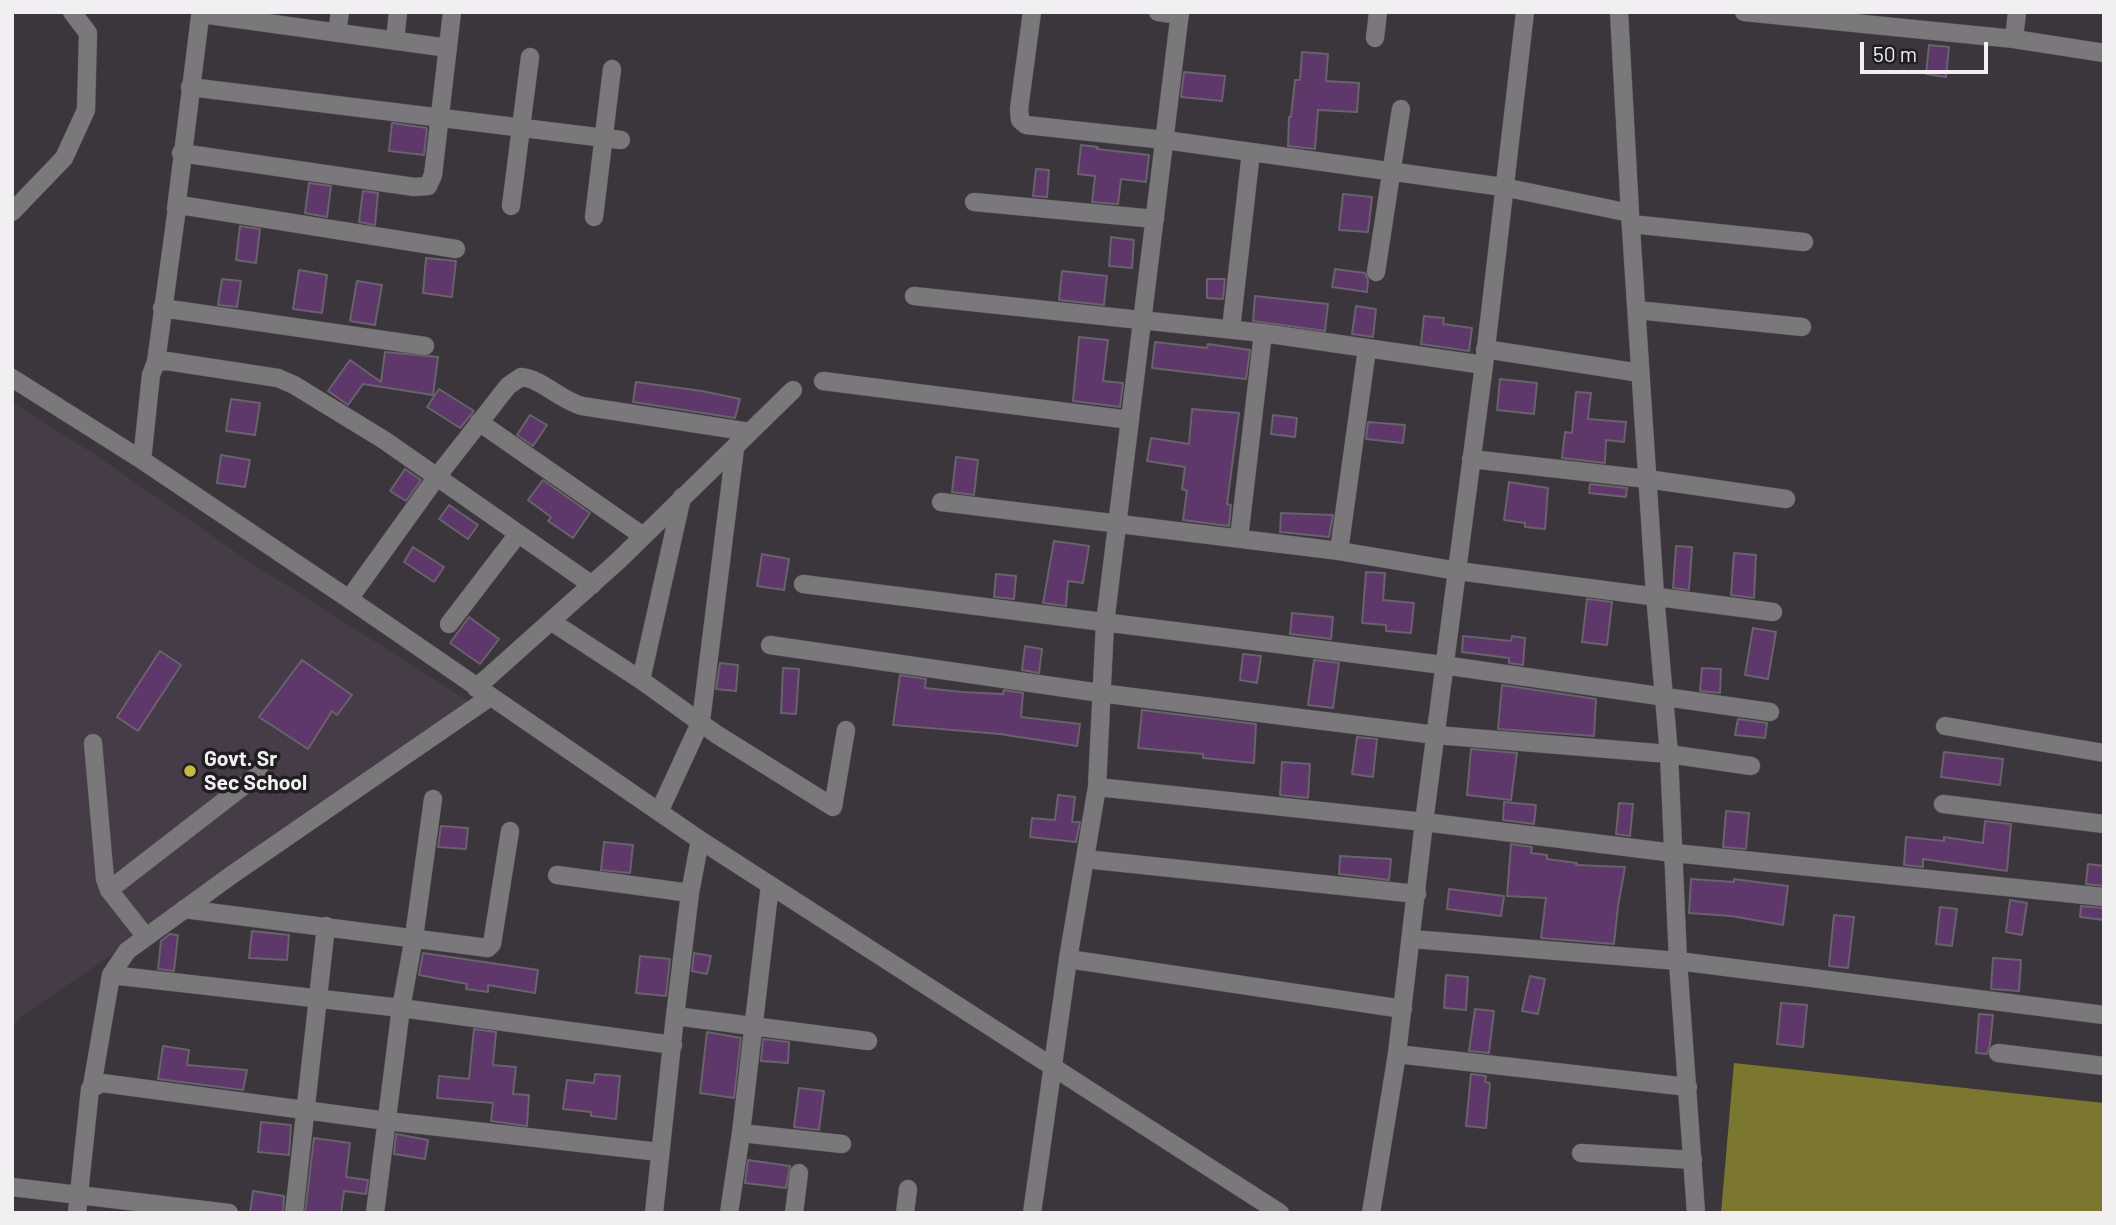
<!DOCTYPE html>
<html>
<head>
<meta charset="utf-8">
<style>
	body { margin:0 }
	#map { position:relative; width:2116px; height:1225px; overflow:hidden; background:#3a363c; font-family:Barlow,sans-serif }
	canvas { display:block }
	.frame { position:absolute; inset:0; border:14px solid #f2eff3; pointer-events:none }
	.scale { position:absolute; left:1860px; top:42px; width:128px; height:32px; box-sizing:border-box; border:4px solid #f2eff3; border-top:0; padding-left:9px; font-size:21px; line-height:24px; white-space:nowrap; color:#f2eff3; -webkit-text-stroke:5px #201e21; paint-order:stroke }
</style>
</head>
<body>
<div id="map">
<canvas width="2116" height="1225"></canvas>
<div class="frame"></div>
<div class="scale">50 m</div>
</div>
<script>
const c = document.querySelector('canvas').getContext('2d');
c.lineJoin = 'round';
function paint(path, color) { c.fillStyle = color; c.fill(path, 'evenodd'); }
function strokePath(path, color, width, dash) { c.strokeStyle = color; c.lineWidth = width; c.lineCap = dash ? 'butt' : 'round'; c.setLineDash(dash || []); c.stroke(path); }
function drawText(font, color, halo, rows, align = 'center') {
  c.font = font + ' Barlow,sans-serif'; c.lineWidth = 7; c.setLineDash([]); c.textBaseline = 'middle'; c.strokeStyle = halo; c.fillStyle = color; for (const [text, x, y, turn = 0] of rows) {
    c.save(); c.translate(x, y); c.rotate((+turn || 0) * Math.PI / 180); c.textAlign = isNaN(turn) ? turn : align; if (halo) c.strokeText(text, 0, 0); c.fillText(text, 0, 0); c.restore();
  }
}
const built = new Path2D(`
	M12,402l88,56 150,104 218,139 -201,141 -148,108 -96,65 -11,13z`);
const water = new Path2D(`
	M1734,1063l370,40v110h-383z`);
const building = new Path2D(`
	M1929,45l20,2 -3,30 -20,-3z
	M1302,52l26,2 -2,27 33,2 -2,29 -39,-2 -3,39 -27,-3 1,-29h2l4,-37h5z
	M1184,72l41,4 -3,25 -41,-4z
	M392,123l35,5 -3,27 -35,-4z
	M1081,145l17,2 -1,2 52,6 -3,27 -25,-3 -3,25 -26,-2 3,-26 -17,-2z
	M1036,169l13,1 -2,27 -14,-1z
	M309,183l22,3 -4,31 -22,-4z
	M363,191l15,2 -3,32 -16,-3z
	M1343,194l29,3 -4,35 -29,-2z
	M240,226l20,3 -4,34 -20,-3z
	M1111,237l23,3 -2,28 -23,-2z
	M426,258l30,3 -4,36 -29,-4z
	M1335,269l30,4 3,7 -1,12 -35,-5z
	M299,270l28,5 -5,38 -29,-4z
	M1062,271l45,5 -3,29 -45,-5z
	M222,279l19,2 -4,26 -19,-2z
	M1207,279h18l-2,20 -16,-1z
	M357,281l25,4 -7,40 -25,-4z
	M1255,296l73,8 -3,27 -72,-10z
	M1356,306l20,3 -3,28 -21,-3z
	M1424,316l20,2 -1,6 29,4 -3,23 -48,-7z
	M1079,337l29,3 -5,41 20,2 -3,24 -47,-6z
	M1155,342l52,6 1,-4 42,6 -4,29 -94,-11z
	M385,352l53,5 -5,38 -70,-11 -15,21 -20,-14 22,-31 31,22z
	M1500,379l37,4 -3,31 -37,-4z
	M636,382l66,9 38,8 -5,19 -102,-16z
	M439,389l35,22 -14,17 -33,-21z
	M1576,392l15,1 -3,26 38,3 -2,20 -18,-2 -1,23 -43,-5 3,-26 7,1z
	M231,399l29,4 -5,32 -29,-4z
	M1192,409l47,4 -12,91 4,1 -2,21 -46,-6 4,-29 -5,-2 3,-22 -38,-6 4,-23 38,6z
	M530,415l17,10 -14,21 -16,-11z
	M1273,415l24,3 -2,19 -24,-3z
	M1368,422l37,3 -2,18 -37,-4z
	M221,455l29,5 -5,27 -28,-4z
	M956,457l22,3 -4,35 -22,-3z
	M405,469l16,11 -15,21 -16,-10z
	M543,480l47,33 -17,25 -25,-17 3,-4 -23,-17z
	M1509,482l39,6 -3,41 -20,-2v-4l-21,-3z
	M1590,484l37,4 -1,9 -37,-4z
	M449,505l29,20 -10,14 -29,-20z
	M1281,513l52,2 -4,22 -49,-5z
	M1054,541l35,5 -6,37 -15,-2 -2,25 -23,-3z
	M1676,546l16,1 -3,43 -16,-2z
	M413,547l31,20 -10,15 -30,-20z
	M1734,553l22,2 -2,43 -23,-3z
	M762,554l27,5 -5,31 -27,-4z
	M1366,572l19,1 -2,27 31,3 -3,30 -25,-2v-6l-24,-2z
	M996,574l20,2 -2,23 -20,-2z
	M1587,599l25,3 -5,43 -25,-3z
	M1292,613l41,4 -2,22 -41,-5z
	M469,617l30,22 -19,25 -30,-21z
	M1753,628l23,4 -8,47 -23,-4z
	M1463,636l48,5 1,-5 13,2 -2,27 -14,-2v-5l-47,-6z
	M1025,646l17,3 -3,24 -17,-3z
	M160,651l21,14 -43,66 -21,-14z
	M1243,654l18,2 -4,27 -17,-3z
	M302,660l50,35 -15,20 -5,-4 -24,38 -49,-32z
	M1314,660l25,3 -6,45 -25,-3z
	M720,663l18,2 -2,26 -20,-2z
	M783,668l16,1 -3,45 -15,-1z
	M1702,668l19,1 -1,24 -20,-2z
	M900,675l26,4 -1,9 37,4 41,2 1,-4 19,3 -2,24 59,7 -3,22 -77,-12 -107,-9z
	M1502,685l94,14 -2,37 -96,-7z
	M1142,710l114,14 -2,39 -51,-5v-4l-65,-6z
	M1738,719l29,4 -2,15 -30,-3z
	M1357,737l20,2 -4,38 -21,-3z
	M1471,749l46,4 -6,47 -44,-5z
	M1944,752l59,7 -3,26 -59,-8z
	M1282,762l28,2 -2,34 -28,-3z
	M1058,795l17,2 -3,25h8l-4,20 -46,-5 2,-19 23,2z
	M1504,802l32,3 -2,19 -31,-4z
	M1619,803l14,1 -3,32 -14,-2z
	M1726,811l23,2 -3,36 -23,-2z
	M1985,821l26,3 -4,47 -84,-12v8l-19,-2 2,-28 38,4v-4l39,6z
	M441,826l27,2 -2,21 -28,-2z
	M604,842l29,3 -3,28 -29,-3z
	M1511,844l21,3 -1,6 16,2v4l30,4 -1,2 49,2 -7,39 -4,38 -73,-6 5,-40 -39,-2z
	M1340,856l51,3 -2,21 -50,-6z
	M2088,864l16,2v20l-18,-2z
	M1691,879l43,3v-3l54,7 -5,39 -52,-9 -42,-3z
	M1449,889l55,7 -3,20 -54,-7z
	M2010,900l17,3 -5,32 -16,-3z
	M2081,906l23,2v12l-24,-3z
	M1940,907l17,2 -5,37 -16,-2z
	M1834,915l20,2 -6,51 -19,-2z
	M252,931l37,4 -2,25 -38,-2z
	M170,934l8,1 -4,36 -16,-2 3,-28z
	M423,953l115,17 -3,23 -47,-8v7l-22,-3 1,-5 -48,-9z
	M694,953l17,3 -4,18 -15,-3z
	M640,956l30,3 -4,37 -30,-3z
	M1993,958l28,2 -2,31 -28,-2z
	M1446,975l22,2 -2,33 -22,-2z
	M1530,976l15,3 -7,35 -16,-3z
	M1781,1003l26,2 -4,42 -26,-3z
	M1475,1009l19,2 -5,42 -20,-2z
	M1979,1014l14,1 -3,30 -3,9 -11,-1z
	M474,1029l22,3 -3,33 23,2 -3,27 16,1 -2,31 -36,-5 2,-18 -56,-5 2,-22 30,3z
	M707,1032l34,6 -7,60 -34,-5z
	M763,1039l26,3 -1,21 -27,-2z
	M163,1046l26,4 -2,15 60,5 -4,20 -85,-11z
	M595,1074l25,2 -4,43 -25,-3v-4l-28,-3 4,-29 27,3z
	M1471,1074l15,2 -1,6 5,1 -4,45 -20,-2z
	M799,1088l25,3 -5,39 -25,-3z
	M261,1122l30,3 -2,30 -31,-3z
	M396,1134l32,6 -3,19 -31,-5z
	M314,1138l36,5 -4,34 22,3 -2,14 -22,-3 -3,22h-36z
	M748,1160l42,6 -4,22 -41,-5z
	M253,1191l31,5 -1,17h-33z`);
const minor = new Path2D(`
	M1032,12l-13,97 1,11 6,5 139,15 338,47 127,26
	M1158,12l22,3
	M1619,12l11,201 25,382 14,159 9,207 18,252
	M1744,12l270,27 90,14
	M337,33l3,-21
	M1375,38l3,-26
	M2014,39l3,-27
	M395,41l3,-29
	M190,87l431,53
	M181,153l233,34 14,-1 5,-11 19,-163
	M974,202l181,17
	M511,206l19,-149
	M176,209l24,-192 9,-2 239,33
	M12,212l52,-54 22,-48 2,-77 -16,-21
	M594,217l18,-148
	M1631,224l173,18
	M1376,272l25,-163
	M914,296l349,37 221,32
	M162,308l263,38
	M1637,310l165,17
	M1231,329l20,-177
	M1485,349l155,24
	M156,362l21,-154 9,-2 270,43
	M12,378l130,82 207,139 351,241 580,373
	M823,381l307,39
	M479,422l164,114
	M1471,459l176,20 139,20
	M142,460l9,-85 5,-13 11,-1 111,17 16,7 90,55 208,145
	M941,502l398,49 119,20 315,41
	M1239,538l24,-205
	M1339,551l28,-202
	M803,584l640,81 327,47
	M349,599l87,-121 72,-92 13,-9c21,2 39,23 61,29l168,26
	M552,622l89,58 75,54 117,73 13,-77
	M449,624l69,-90
	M770,645l330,48 336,42 233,19 82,12
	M641,680l41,-183
	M476,688l142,-127 175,-171
	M1945,726l159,27
	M93,743l12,136 4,11 37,47
	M1097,787l327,35 250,31 430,44
	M1943,804l161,20
	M659,812l42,-91 34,-273
	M1085,859l332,35
	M557,875l133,18
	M770,885l-29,248 101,11
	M109,890l150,-116
	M184,909l304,39 4,-4 18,-113
	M1412,939l266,22 426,54
	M1068,959l335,50
	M111,975l290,33 272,37
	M675,1016l193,25
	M1998,1053l106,13
	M1397,1054l291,33
	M92,1086l19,-111 16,-24 106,-77 257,-177
	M1581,1153l112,7
	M12,1187l217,26
	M77,1213l13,-124 12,-6 285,38 272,31
	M294,1213l32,-287
	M375,1213l26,-205 13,-71 19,-138
	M654,1213l21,-197 15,-123 10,-53
	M729,1213l12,-80
	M794,1213l5,-40
	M905,1213l3,-24
	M1032,1213l36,-254 29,-172 8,-164 75,-611
	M1371,1213l26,-159 27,-232 60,-457 41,-353`);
const markers = [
	[190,771,7,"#c6bc3c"]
];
const poiNames = [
	["Govt. Sr",204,759],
	["Sec School",204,783]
];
paint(built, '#453c47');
paint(water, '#7c772e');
paint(building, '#5f386b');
strokePath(building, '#68636a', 2);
strokePath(minor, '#575459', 19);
strokePath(minor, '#7b787b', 18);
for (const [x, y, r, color] of markers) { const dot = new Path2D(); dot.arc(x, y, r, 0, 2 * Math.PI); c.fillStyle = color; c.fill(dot); strokePath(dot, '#201e21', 2.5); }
drawText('bold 21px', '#f2eff3', '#201e21', poiNames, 'left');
</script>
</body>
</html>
